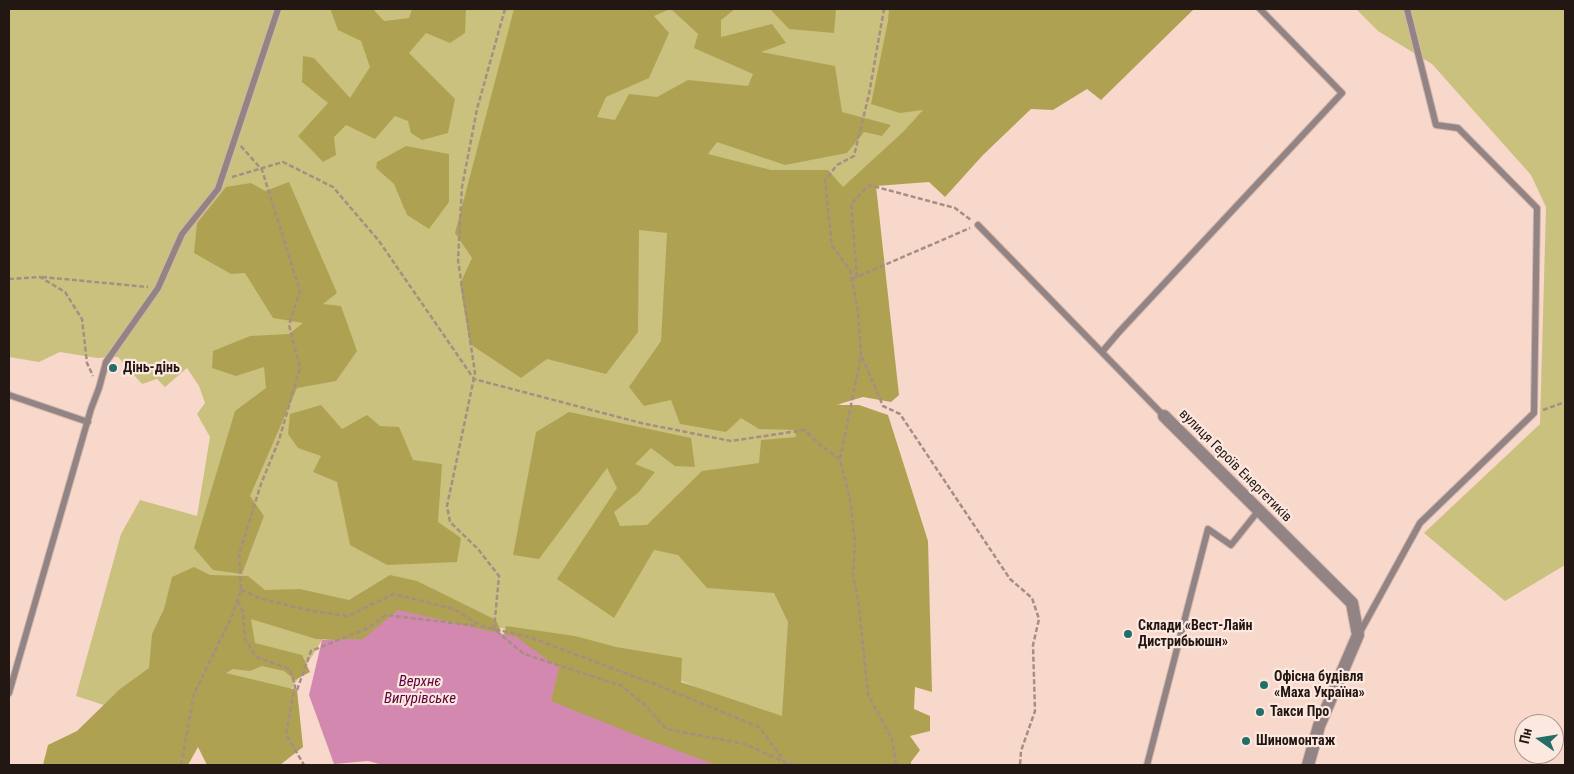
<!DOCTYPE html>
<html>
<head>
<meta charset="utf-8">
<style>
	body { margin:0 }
	#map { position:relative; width:1574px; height:774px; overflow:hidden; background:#f8d8ca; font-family:"Roboto Condensed",sans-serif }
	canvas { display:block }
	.frame { position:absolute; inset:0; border:10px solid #231713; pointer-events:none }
	.north { position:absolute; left:1514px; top:714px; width:50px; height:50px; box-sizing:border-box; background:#fce8df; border:1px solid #a5948d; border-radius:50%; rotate:283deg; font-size:14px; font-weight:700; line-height:20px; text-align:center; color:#231713 }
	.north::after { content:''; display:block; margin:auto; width:18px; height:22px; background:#256e67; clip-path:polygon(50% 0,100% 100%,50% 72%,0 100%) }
</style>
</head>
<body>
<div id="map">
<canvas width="1574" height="774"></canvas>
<div class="frame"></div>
<div class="north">Пн</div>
</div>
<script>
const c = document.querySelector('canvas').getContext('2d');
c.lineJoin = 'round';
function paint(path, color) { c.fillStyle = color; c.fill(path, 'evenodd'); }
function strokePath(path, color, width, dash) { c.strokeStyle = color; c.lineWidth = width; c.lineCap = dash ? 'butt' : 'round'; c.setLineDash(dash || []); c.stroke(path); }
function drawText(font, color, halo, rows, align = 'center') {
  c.font = font + ' "Roboto Condensed",sans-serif'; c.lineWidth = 4.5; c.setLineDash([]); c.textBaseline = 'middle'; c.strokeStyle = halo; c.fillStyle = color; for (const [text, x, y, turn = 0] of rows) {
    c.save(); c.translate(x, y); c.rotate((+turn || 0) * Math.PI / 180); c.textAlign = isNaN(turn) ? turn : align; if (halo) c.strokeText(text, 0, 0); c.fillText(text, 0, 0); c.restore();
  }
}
const green = new Path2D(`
	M9,9h961l28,82 -155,114 -7,542 -199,-85 -244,-61 -64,28 -67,107 -149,-28 -37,-12 45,-162 19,-34 57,16 13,-79 -13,-23 8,-11 -6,-17 -12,-18 -22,19 -8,-8 -15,5 -24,-27 -21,1 -37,-6 -21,10 -30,-5z
	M1356,9h209v556l-60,36 -81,-68 116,-109 6,-217 -15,-32 -99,-111 -54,-33z`);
const forest = new Path2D(`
	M332,9h41l11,12 25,-3 3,-9h54l-1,24 -15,10 -24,-10 -17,20 46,46 -7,34 -26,7 -11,-7 -3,-12 -13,-5 -20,23 -29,-14 -12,12 2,18 -13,7 -25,-26 30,-33 -26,-21 1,-26 11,2 36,40 20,-31 -9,-26 -23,-11 -7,-19z
	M514,9h156l-16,7 15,17 -20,45 -43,19 -9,20 18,3 14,-26 28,3 31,-17 60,6 5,-12 -59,-26 4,-14 -27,-25h64l-14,11v17l51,-13 14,19 -25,9 74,14 7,46 49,13 -9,11 -18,-4 -17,21 -62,12 -68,-23 -9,12 63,16h57l15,17 60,-55 20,-22 -23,3 -29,-9 17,-83 1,-12h305l-93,91 -14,-11 -34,21 -22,-1 -48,46 -38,42 -16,-15 -53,4 23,209 -8,7 -28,-5 -27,8h23l29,10 40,126 4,151 -17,-5 -1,22 16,7v15l-20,5 10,14 -9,12v3h-253l-88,-31 -70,-81 6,-27 69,10 41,11 66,11 -1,24 101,34 6,-94 -14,-29 -67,-5 -29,-33 -24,-5 -40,68 -57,-39 60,-91 -10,-20 -68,91 -26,-4 23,-123 33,-20 122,26 4,29 -20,-1 -24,-18 -16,16 20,8 -16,20 -25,20 6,14 27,-1 55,-54 57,-8 2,-23 35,-3 -1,-7 -36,-1 -18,-11 -15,14 -46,-8 -9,-24 -27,6 -15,-19 32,-46 6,-108 -28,-3 -1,102 -32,42 -59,-15 -26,19 -51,-34 -10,-60 12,-26 -17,-25z
	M770,9h66l-2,24 -45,-4z
	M406,146l43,8v48l-20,27 -22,-14 -13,-31 -18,-16 1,-6z
	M289,182l48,111 -14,11 18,2 16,45 -21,30 -39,7 -47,108 14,20 -22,58 -29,-4 -19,-22 41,-137 31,-23 -2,-21 -28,9 -24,-8 1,-17 37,-15 39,-2 14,-11 -30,-5 -28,-45 -14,1 -37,-21 3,-30 29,-36 25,-4 14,8z
	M321,405l21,24 25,-14 13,11 19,1 14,33 29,4 -4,58 23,16 -4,24 -70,3 -37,-20 -13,-63 -24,-10 8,-16 -23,-8 -10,-14 2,-20z
	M194,567l16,8 38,1 17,14 35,-1 49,11 41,-25 27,6 79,39 5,11 -15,10 -119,1 -51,-3 -65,-20 4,24 47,12 8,17 -15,8 -11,-9 -22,-5 -12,5 -17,-2 -7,4 71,17 6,57 -23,18h-73l-9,-18 -10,18h-145l5,-20 29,-14 43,-42 29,-21 3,-34 12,-25 8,-32z`);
const water = new Path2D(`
	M398,610l118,27 43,31 -8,33 87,35 78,29h-333l-15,-4 -34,3 -25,-69 13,-55 41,-1z`);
const path = new Path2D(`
	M505,9l-28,100 -15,78 -4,73 17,113 -28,133 3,16 28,27 21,27 -5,53 30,25 98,32 25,21 19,22 79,15 41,19
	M232,177l51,-15 50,25 46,54 95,138 167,44 90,18 74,-11 14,14 21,15 11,45 4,40 -2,31 6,31 9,89 24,44 4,26
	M42,277l106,10
	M857,277l-6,-73 18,-19 86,23 16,12
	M9,279l31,-2 25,15 17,27 5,44 6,13
	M852,279l118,-51
	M862,357l21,49 17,8 110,165 22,19 7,21 -6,26 2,66 -14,40 -1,14
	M1543,410l22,-8
	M840,459l21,-103 -3,-44 -8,-42 -18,-24 -7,-66 12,-15 17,-9 15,-62 15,-85
	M241,590l21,9 50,12 36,5 46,-22 60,15 27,17 48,11 128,48 102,42 27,36 10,2
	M238,601l5,11 2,27 11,18 34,12 5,17 -9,48 18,31
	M297,690l14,-39 55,-22 20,-14 92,11
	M181,765l13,-71 38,-78 9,-26 -2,-36 22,-70 18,-44 21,-72 -11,-43 11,-34 -38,-121 -22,-25`);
const service = new Path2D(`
	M978,225l186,191
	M1102,352l17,-20 223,-239 -82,-84
	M9,395l79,27
	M1359,634l61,-111 114,-110 3,-205 -79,-80 -22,-3 -29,-116
	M9,693l82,-284 8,-21 7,-26 52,-74 24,-54 36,-45 60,-180
	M1147,765l61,-236 23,16 28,-35`);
const minor = new Path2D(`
	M1164,416l188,187 6,32 -39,91 -11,39`);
const markers = [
	[113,368,5,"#256e67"],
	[1128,634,5,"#256e67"],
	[1264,685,5,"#256e67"],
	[1260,712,5,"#256e67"],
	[1246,741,5,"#256e67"]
];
const poiNames = [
	["Дінь-дінь",123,368],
	["Склади «Вест-Лайн",1138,626],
	["Дистрибьюшн»",1138,642],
	["Офісна будівля",1274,677],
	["«Маха Україна»",1274,693],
	["Такси Про",1270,712],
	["Шиномонтаж",1256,741]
];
const streetNames = [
	["вулиця Героїв Енергетиків",1235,466,45]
];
const waterNames = [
	["Верхнє",420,682],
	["Вигурівське",420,699]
];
paint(green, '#cac17e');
paint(forest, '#aea252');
paint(water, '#d389af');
strokePath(service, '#d2b5a9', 8);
strokePath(minor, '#d2b5a9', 14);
strokePath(path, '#a68e83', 2.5, [5, 2.5]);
strokePath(service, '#928384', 6);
strokePath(minor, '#928384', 12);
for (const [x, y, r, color] of markers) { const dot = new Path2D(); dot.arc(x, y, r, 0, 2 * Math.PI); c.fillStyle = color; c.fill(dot); strokePath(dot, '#fce8df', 2); }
drawText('bold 14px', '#231713', '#fce8df', poiNames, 'left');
drawText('14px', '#231713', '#fce8df', streetNames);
drawText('italic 15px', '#5e013f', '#fce8df', waterNames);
</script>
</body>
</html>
